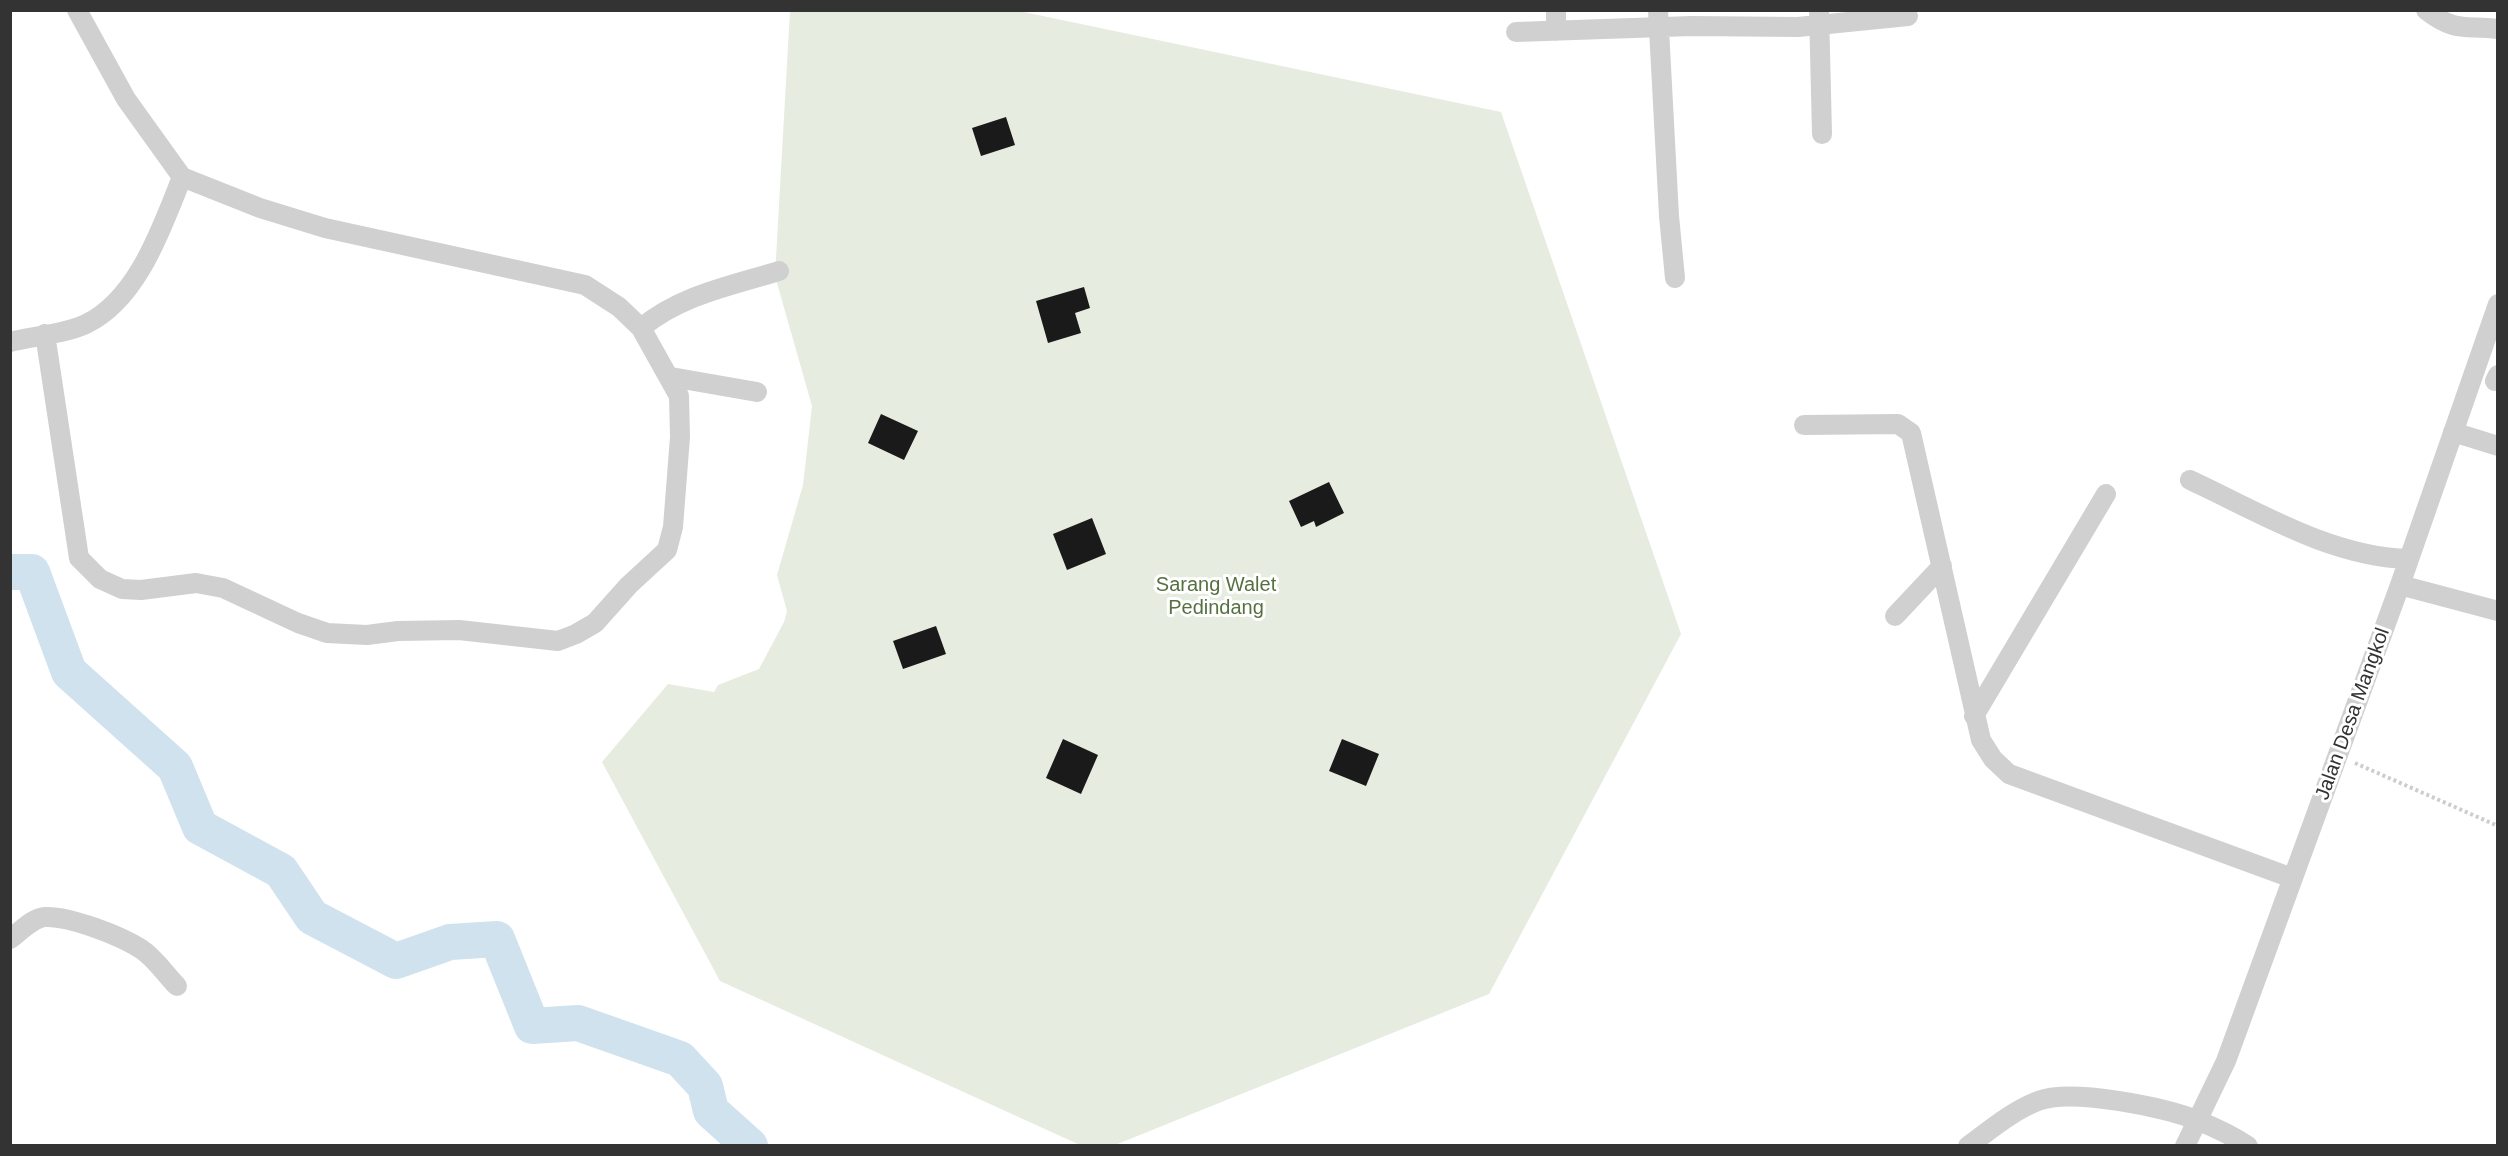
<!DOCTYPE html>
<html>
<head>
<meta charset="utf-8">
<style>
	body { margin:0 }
	#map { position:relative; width:2508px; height:1156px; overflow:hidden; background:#fff; font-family:Arial,sans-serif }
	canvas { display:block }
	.frame { position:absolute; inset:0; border:12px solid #333; pointer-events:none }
</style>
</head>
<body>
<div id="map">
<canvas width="2508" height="1156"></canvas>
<div class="frame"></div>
</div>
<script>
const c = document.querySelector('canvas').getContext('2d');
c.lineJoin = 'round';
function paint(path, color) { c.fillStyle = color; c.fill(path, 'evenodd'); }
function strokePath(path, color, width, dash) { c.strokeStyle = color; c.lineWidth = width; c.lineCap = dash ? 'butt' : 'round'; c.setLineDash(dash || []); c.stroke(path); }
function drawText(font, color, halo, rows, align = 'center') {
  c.font = font + ' Arial,sans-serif'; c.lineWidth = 6; c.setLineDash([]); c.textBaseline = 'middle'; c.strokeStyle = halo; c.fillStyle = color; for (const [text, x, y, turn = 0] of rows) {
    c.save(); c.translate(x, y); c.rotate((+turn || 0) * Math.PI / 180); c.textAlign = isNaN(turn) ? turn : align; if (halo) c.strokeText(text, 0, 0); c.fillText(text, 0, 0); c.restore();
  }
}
const green = new Path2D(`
	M790,11h229l482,101 180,522 -192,360 -374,151h-35l-360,-164 -118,-219 66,-78 46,8 4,-7 41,-16 25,-47 3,-11 -10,-36 26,-90 9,-79 -37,-130z`);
const river = new Path2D(`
	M10,572h22l37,100 106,95 25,60 81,44 31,46 84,44 54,-19 47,-3 35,87 46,-3 102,36 25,27 6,25 39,35`);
const building = new Path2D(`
	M1006,117l9,28 -34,11 -9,-28z
	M1084,287l6,21 -15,5 6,20 -33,10 -12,-42z
	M881,414l37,17 -14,29 -36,-17z
	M1329,482l15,31 -28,14 -2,-6 -13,6 -12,-26z
	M1092,518l14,36 -39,16 -14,-36z
	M936,626l10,28 -43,15 -10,-28z
	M1063,739l35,16 -17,39 -35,-16z
	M1342,739l37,15 -13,32 -37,-15z`);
const path = new Path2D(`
	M2355,763l143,63`);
const minor = new Path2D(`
	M1556,10v21
	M1658,10l11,206 6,62
	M1819,10l3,124
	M2426,10c30,23 38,15 72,19
	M1516,32l176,-6 106,1 110,-11
	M641,328c40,-33 89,-42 138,-57
	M45,334l34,224 21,21 22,10 19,1 55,-7 27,5 75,35 29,10 40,2 31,-4 61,-1 99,11 18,-7 19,-11 34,-38 38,-35 6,-23 7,-90 -1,-41 -38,-68 -22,-21 -34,-22 -260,-57 -65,-20 -78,-31 -56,-78 -49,-89
	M10,342c24,-6 55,-8 76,-18 52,-25 76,-97 96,-147
	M671,377l86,15
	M2495,381l3,-6
	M1804,425l94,-1 13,9 70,307 12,19 16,15 283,104
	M2453,432l45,14
	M2190,480c69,32 141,77 219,79
	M2400,585l98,26
	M1895,616l47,-50
	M1974,716l132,-222
	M10,939c10,-7 22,-21 35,-22 25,-1 76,19 96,32 14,9 25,26 36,37
	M1968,1146c22,-16 44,-35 70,-45 33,-13 127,6 161,20 17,7 34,15 49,25
	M2185,1146l41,-85 174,-476 98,-281`);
const parkNames = [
	["Sarang Walet",1216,585],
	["Pedindang",1216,608]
];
const streetNames = [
	["Jalan Desa Mangkol",2353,714,-70]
];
paint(green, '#e6ecdf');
strokePath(river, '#cfe2ee', 36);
paint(building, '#1a1a1a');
strokePath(path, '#cdcdcd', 4, [3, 3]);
strokePath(minor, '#d0d0d0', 20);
drawText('20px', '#56703f', '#fff', parkNames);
drawText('20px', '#333', '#fff', streetNames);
</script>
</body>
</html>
